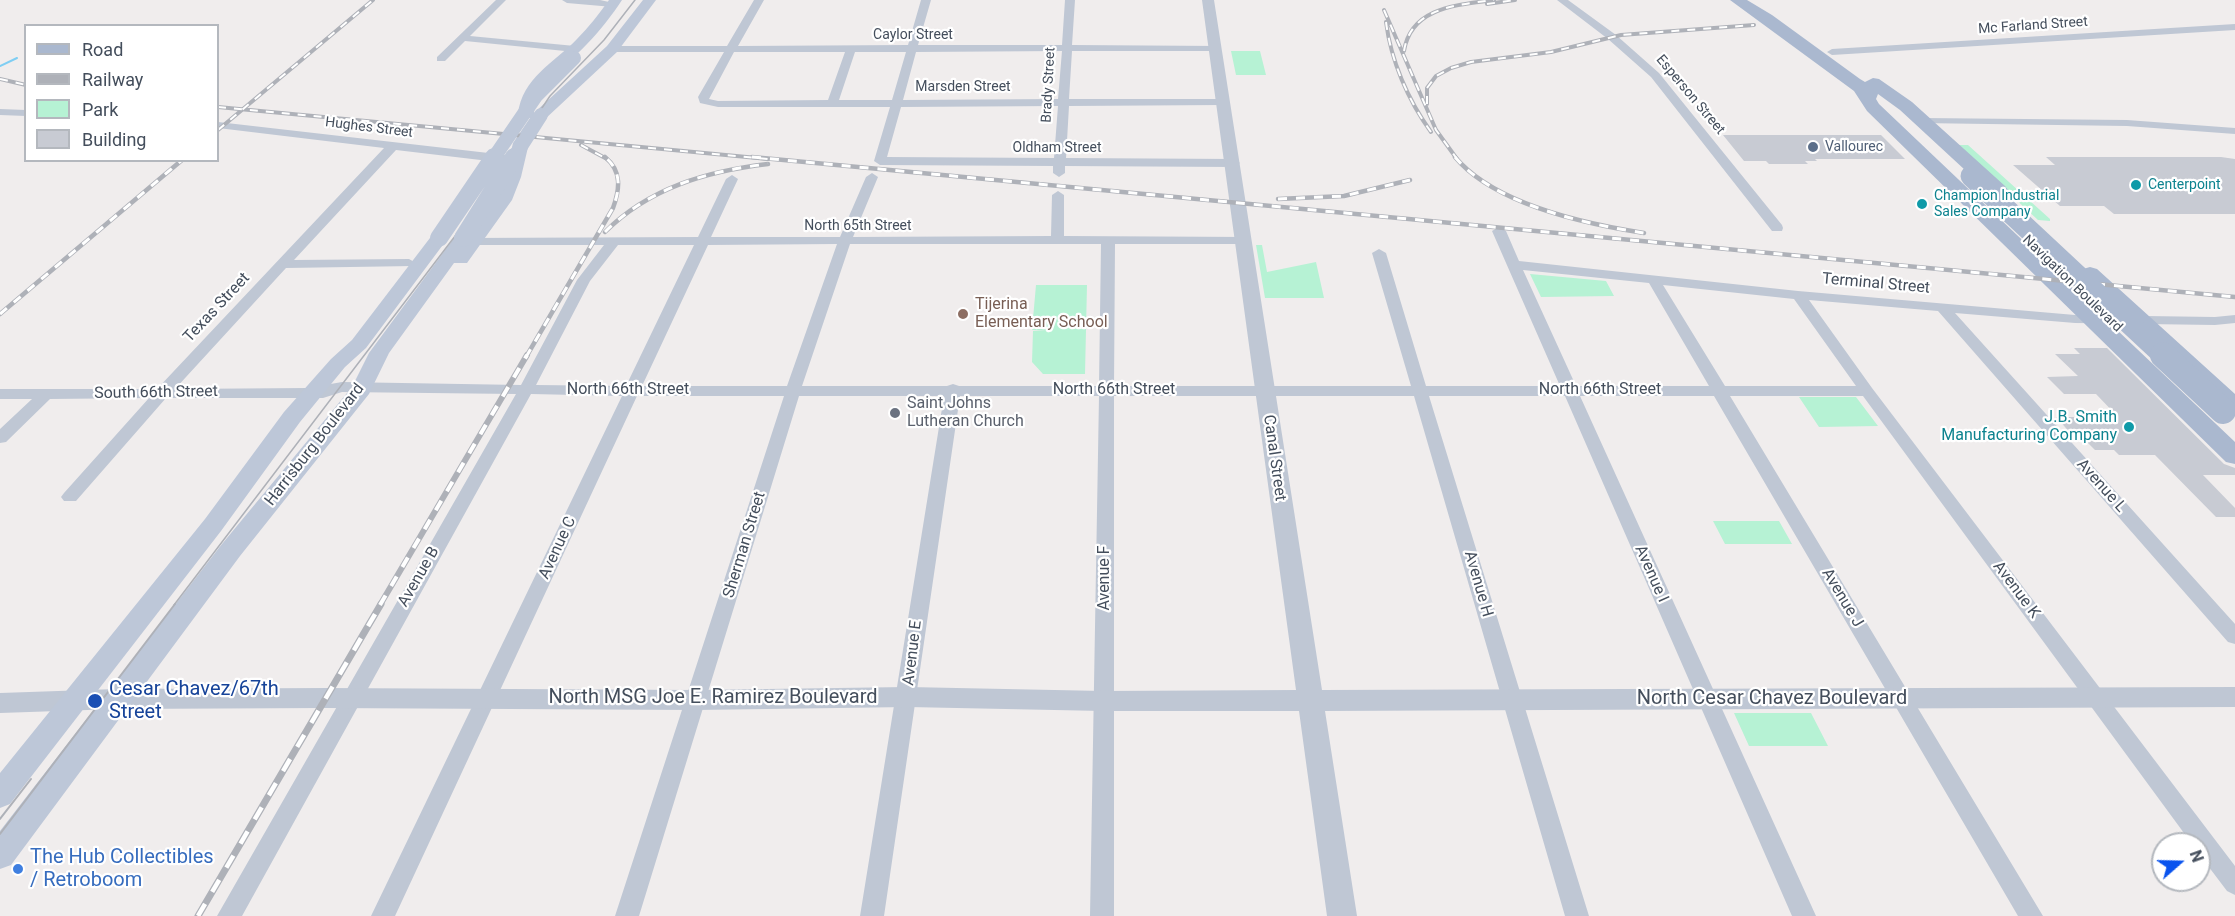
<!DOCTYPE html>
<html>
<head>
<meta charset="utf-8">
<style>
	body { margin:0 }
	#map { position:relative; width:2235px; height:916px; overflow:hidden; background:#f0eded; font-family:Roboto,sans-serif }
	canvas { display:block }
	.legend { position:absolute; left:24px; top:24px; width:195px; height:138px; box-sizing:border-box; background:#fff; border:2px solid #b4b8be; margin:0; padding:8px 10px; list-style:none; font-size:18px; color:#444e5c }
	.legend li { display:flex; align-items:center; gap:12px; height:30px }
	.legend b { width:30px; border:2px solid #b4b8be }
	.north { position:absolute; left:2151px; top:832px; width:60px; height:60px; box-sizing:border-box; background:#fff; border:2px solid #b4b8be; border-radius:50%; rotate:70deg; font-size:16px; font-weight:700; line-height:24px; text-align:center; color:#444e5c }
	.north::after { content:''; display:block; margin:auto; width:21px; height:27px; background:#0953ee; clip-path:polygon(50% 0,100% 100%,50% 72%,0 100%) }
</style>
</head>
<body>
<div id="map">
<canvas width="2235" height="916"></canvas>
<ul class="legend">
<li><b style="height:8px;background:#aab8cf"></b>Road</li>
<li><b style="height:8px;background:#aeb1b8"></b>Railway</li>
<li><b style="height:16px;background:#b6f2d4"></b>Park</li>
<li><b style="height:16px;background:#c8cbd3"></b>Building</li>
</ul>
<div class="north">N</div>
</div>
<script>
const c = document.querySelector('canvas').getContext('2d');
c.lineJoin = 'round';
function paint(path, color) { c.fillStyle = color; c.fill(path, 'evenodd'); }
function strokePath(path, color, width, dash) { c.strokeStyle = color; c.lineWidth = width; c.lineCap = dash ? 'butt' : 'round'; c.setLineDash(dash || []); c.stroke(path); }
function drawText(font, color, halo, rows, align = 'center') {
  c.font = font + ' Roboto,sans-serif'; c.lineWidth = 4.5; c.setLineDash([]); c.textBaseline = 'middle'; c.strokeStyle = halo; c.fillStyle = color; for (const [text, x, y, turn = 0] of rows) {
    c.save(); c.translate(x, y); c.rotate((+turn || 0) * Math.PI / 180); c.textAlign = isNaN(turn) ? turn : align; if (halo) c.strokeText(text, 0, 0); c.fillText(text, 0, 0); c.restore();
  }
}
const green = new Path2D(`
	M1231,51h29l6,24h-30z
	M1959,145h9l82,74v2l-12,-1 -80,-74z
	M1256,245h6l5,27 49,-10 8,36h-59z
	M1530,274l76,7 8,15 -73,1z
	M1036,285h51l-2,89h-42l-11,-12 1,-31h13l-14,-1z
	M1799,397h57l22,29 -59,1z
	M1713,521h66l13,23h-67z
	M1734,713h77l17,33h-79z`);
const stream = new Path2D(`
	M0,66l17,-8`);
const building = new Path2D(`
	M1723,135h158l24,24h-90l2,2h-12l3,3h-39l-3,-3h-22z
	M2046,157h175l14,2v55h-121l-10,-8h-44l-47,-41h42z
	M2074,348h33l117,116 11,4v7h-32l32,33v9h-19l-61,-62h-36l-5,-5h-19l-13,-13h-8l-18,-20h62l-22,-23h-32l-17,-17 31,-1 -23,-22h25z`);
const minor = new Path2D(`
	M496,0h10l-36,36 105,10 5,3 -5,3 -110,-11 -20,20h-8v-4z
	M562,0h38l18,4 -5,3 -46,-4z
	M754,0h10l-26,46 170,-1 13,-45h10l-13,45h144l3,-45h10l-3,45 147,1 1,2 -5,3h-143l-3,48h154l6,3 -6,3 -154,1 -3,52 168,1 6,4 -6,4 -169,-1v7l-6,4 -6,-4v-7l-173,-1 -6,-4 16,-54h-172l-18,-4 -2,-6 26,-45h-112l-5,-3 5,-3h115zM1062,51l-4,48 -155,1 13,-48zM734,52h111l-17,48 -110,1 -9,-2zM855,52h51l-14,48h-53zM1058,106l-4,52 -167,-1 14,-50z
	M1557,0h11l48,35 43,38 123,152 1,3 -1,3h-10l-121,-154 -43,-38z
	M2235,24v6l-403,25 -5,-3 5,-3z
	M0,109l26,1v6l-26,-1z
	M1923,118l204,2 108,8v6l-108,-8 -208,-3v-4z
	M218,122l288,33 6,4 -6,4 -110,-13 -102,110 115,-1 7,4 -2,3 -128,2 -111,121 133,-1 34,-6 179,3 56,-105 27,-35h-131l-5,-1 -2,-3 2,-3 230,-1 28,-58 6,-4 6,4 -27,58h129l26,-60 6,-4 6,4 -25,60 198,-1 1,-41 6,-4 6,4v41l184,1 2,3 -2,3 -5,1h-128l-1,142h297l-39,-133 7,-4 7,4 40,133h134l-68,-155 7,-4 7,4 13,30 279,30 277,24 140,2 20,-2v8l-20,2 -140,-2 -120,-10 280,311v20l-7,-2 -290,-331 -129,-11 63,88 363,478v29l-8,-4 -28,-37v-10h-7l-329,-448h-133l313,520h-25l-304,-520h-134l236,520h-24l-227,-520h-136l160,520h-24l-151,-520h-300v520h-24l9,-520h-139l-76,520h-24l84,-520h-145l-160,520h-24l169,-520h-147l-242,520h-24l251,-520 -91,-2 -289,522h-25l299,-522 -174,-2 -19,6h-157l-90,103h-12l-3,-4 3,-4 85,-95 -99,1 -44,43 -6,1v-14l32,-30h-32v-10h157l227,-241 -166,-20zM837,244l-50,142h-145l66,-141zM850,244h251l-2,142h-140l-6,-2 -6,2h-145zM618,245h76l-68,141 -90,-1 54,-104zM1523,270l126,13 60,103h-133zM1663,285l131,14 62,87h-131z`);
const tertiary = new Path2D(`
	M1202,0h12l108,690 913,-3v20l-910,4 32,205h-30l-28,-205h-196l-195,-4 -212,3 -370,-2 -209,1 -117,4v-20l117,-4 209,-1 370,2 212,-3 195,4 193,-1z`);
const secondary = new Path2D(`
	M609,0h13c-10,15 -22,31 -35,44 -20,22 -51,36 -53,69l73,-67 36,-46h13l-39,52 -73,68 -15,23 -8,34 -9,23 -45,63h-13l-65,90 -20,41 -129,162 -229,309 -11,4v-38l222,-287 130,-157 17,-34 88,-119h12l26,-34 10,-23 8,-34 17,-25 -9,-1 -3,-3c4,-36 36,-51 59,-75 12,-12 22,-25 32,-39z
	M439,233l6,1 3,4 -82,110 -21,19 -45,55 -79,109 -211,273 -10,4v-35l205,-254 79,-107 47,-53 21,-19 81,-106z`);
const primary = new Path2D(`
	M1730,0h17l25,15 88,64 5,3 8,-4 6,1 33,23 93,84 3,4 -3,4h-14l-91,-84 -22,-16 -2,5 3,5 356,338v22l-9,-2 -359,-351 -13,-20z
	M2090,267l7,2 138,125v21l-9,-3 -143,-135 -4,-4 4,-4z`);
const tramFar1 = new Path2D(`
	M174,605l291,-382 85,-127 54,-56 31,-40`);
const tram = new Path2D(`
	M0,819l31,-40
	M0,834l175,-230`);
const railFar3 = new Path2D(`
	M1487,4l28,-4
	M1384,10l52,120 21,29
	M1386,22c5,39 22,78 45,110
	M1404,51c7,-44 53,-46 90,-51
	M0,79l26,6
	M1427,104v-16l9,-12 15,-8 20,-6 80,-10 70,-17 133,-10
	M218,107l550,52
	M218,130l155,-130
	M581,145l26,14`);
const railFar2 = new Path2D(`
	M752,157l1483,140
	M1455,157c40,48 131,67 189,76
	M1278,199l66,-3 66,-16
	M605,232c44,-44 102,-61 163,-68
	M0,314l182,-154
	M526,357l87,-149c7,-19 9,-37 -8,-51`);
const railFar1 = new Path2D(`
	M380,605l147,-250`);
const rail = new Path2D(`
	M198,916l183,-312`);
const secondaryBridgeFar1 = new Path2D(`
	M493,159l43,-63 38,-38
	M513,159l28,-44`);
const secondaryBridge = new Path2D(`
	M439,238l55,-81
	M463,238l51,-81`);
const primaryBridgeFar1 = new Path2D(`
	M1971,176l194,181`);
const primaryBridge = new Path2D(`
	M2163,355l60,56`);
const markers = [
	[1813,147,6,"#5c6f8a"],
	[2136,185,6,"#0f9aa8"],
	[1922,204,6,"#0f9aa8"],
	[963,314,6,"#8d6e63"],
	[895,413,6,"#6b7280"],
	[2129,427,6,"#0f9aa8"],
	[95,701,8,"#1a4fb4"],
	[18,869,6,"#3f7fe0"]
];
const farStreetnames = [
	["Mc Farland Street",2033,26,-4],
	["Caylor Street",913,35],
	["Brady Street",1049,85,-87],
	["Marsden Street",963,87],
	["Esperson Street",1690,95,50],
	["Hughes Street",369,128,7],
	["Oldham Street",1057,148],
	["North 65th Street",858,226],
	["Navigation Boulevard",2072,284,44]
];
const farServicenames = [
	["Vallourec",1825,147]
];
const farCulturenames = [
	["Centerpoint",2148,185],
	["Champion Industrial",1934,196],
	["Sales Company",1934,212]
];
const streetNames = [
	["Terminal Street",1876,284,5],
	["Texas Street",217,308,-47],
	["North 66th Street",628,390],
	["North 66th Street",1114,390],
	["North 66th Street",1600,390],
	["South 66th Street",156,393,-1],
	["Harrisburg Boulevard",315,445,-52],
	["Canal Street",1274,458,82],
	["Avenue L",2101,486,48],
	["Sherman Street",745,545,-73],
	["Avenue C",558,548,-65],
	["Avenue I",1651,574,66],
	["Avenue B",419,577,-60],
	["Avenue F",1105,578,-90],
	["Avenue H",1478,584,74],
	["Avenue K",2016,590,53],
	["Avenue J",1842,598,59],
	["Avenue E",913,653,-83]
];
const educationNames = [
	["Tijerina",975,305],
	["Elementary School",975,323]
];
const worshipNames = [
	["Saint Johns",907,404],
	["Lutheran Church",907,422]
];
const cultureNames = [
	["J.B. Smith",2117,418],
	["Manufacturing Company",2117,436]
];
const nearTransitnames = [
	["Cesar Chavez/67th",109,690],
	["Street",109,713]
];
const nearStreetnames = [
	["North MSG Joe E. Ramirez Boulevard",713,698],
	["North Cesar Chavez Boulevard",1772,699]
];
const nearShopnames = [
	["The Hub Collectibles",30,858],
	["/ Retroboom",30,881]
];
paint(green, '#b6f2d4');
strokePath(stream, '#7fcef3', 2);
paint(building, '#c8cbd3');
paint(minor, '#bfc7d4');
paint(tertiary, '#bfc7d4');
paint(secondary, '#bdc7d8');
paint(primary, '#aab8cf');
strokePath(tramFar1, '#aeb1b8', 1.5);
strokePath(tram, '#aeb1b8', 2);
strokePath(railFar3, '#aeb1b8', 4);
strokePath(railFar2, '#aeb1b8', 4.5);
strokePath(railFar1, '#aeb1b8', 6);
strokePath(rail, '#aeb1b8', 7);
strokePath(railFar3, '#fff', 2, [8]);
strokePath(railFar2, '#fff', 3, [9]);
strokePath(railFar1, '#fff', 4, [11]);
strokePath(rail, '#fff', 4.5, [14]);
strokePath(secondaryBridgeFar1, '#bdc7d8', 14);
strokePath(secondaryBridge, '#bdc7d8', 18);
strokePath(primaryBridgeFar1, '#aab8cf', 21);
strokePath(primaryBridge, '#aab8cf', 26);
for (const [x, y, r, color] of markers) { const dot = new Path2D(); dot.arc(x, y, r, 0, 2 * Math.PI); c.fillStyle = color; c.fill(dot); strokePath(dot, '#fff', 2); }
drawText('14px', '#444e5c', '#fff', farStreetnames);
drawText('14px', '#4e5e75', '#fff', farServicenames, 'left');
drawText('14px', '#0d838f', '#fff', farCulturenames, 'left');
drawText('16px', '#444e5c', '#fff', streetNames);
drawText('16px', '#785e54', '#fff', educationNames, 'left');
drawText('16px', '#5b616d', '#fff', worshipNames, 'left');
drawText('16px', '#0d838f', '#fff', cultureNames, 'right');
drawText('20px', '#164399', '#fff', nearTransitnames, 'left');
drawText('20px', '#444e5c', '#fff', nearStreetnames);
drawText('20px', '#366cbe', '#fff', nearShopnames, 'left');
</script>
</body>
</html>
